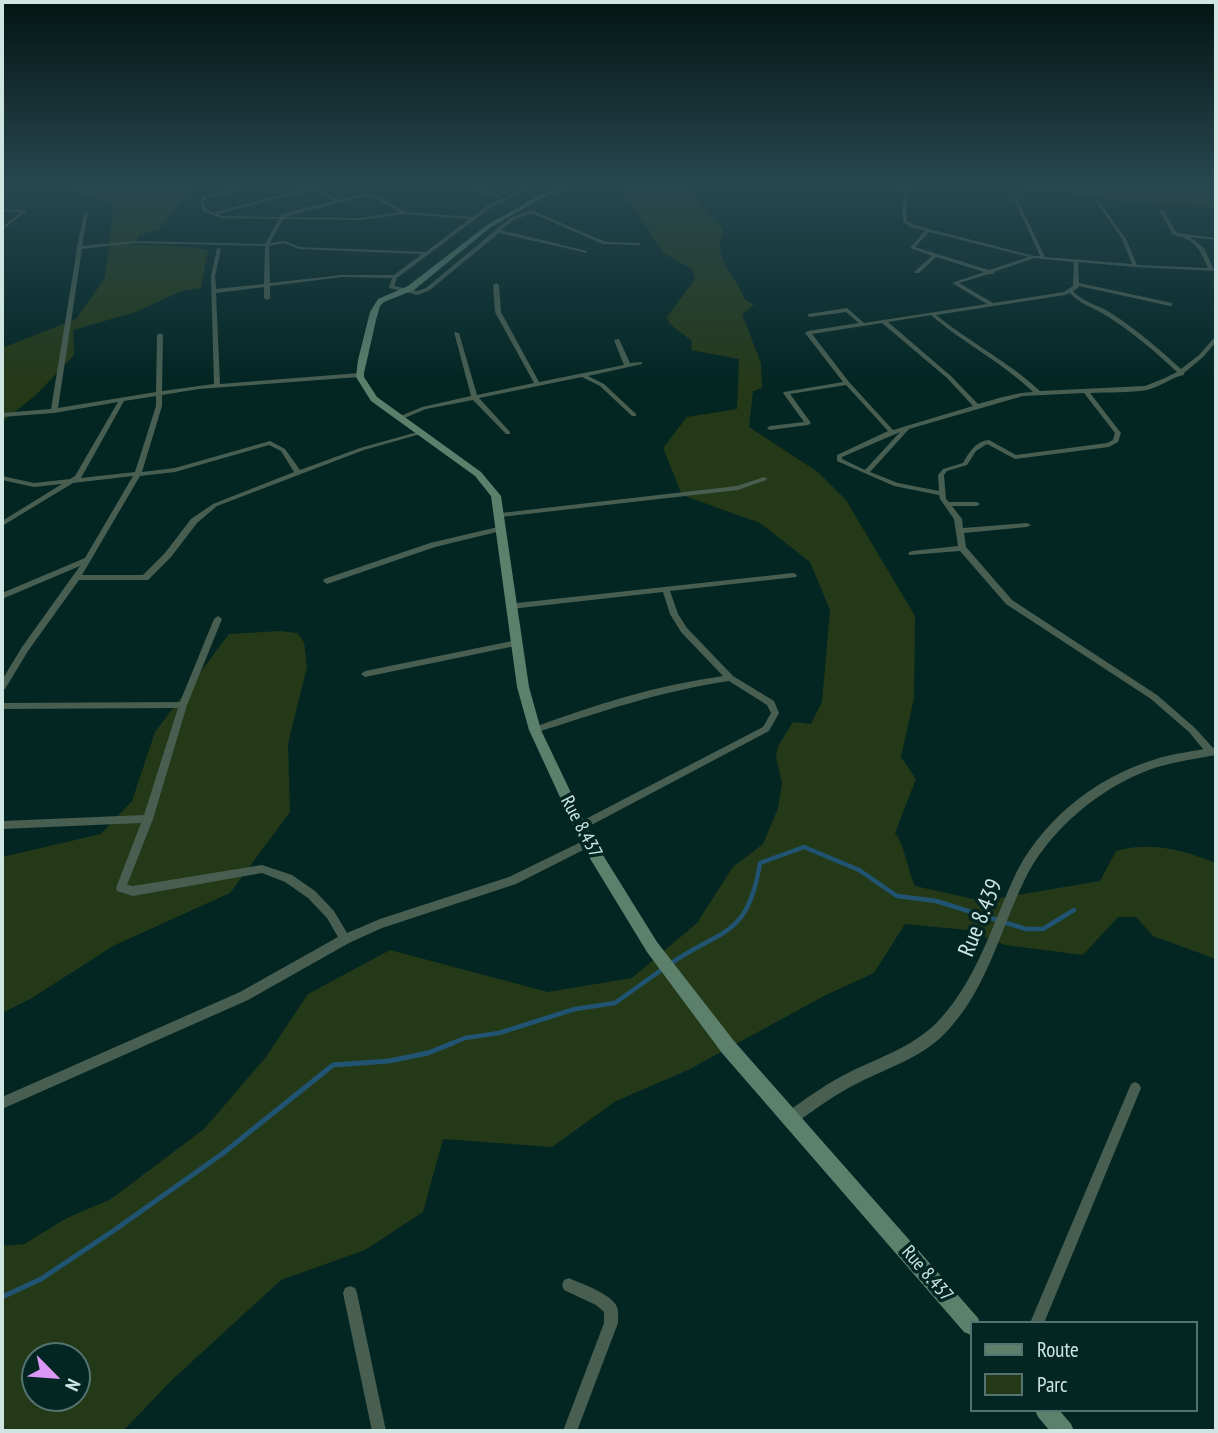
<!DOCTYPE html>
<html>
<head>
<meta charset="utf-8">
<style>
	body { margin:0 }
	#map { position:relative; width:1218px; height:1433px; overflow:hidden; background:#032623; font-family:"PT Sans Narrow",sans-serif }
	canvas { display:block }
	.frame { position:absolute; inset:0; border:4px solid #cee5e2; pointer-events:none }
	.legend { position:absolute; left:970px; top:1321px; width:228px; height:91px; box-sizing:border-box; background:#032623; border:2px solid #54726f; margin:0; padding:9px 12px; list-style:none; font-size:21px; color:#cee5e2 }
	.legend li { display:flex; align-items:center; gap:14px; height:35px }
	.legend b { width:35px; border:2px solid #54726f }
	.north { position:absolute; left:21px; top:1342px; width:70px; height:70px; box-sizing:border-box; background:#032623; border:2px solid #54726f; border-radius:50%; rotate:115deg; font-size:19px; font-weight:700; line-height:28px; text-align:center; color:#cee5e2 }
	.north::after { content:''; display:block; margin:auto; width:24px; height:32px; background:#db99f5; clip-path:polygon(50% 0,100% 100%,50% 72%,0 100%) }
</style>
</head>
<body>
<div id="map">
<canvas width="1218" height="1433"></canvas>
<div class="frame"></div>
<ul class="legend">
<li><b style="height:9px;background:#5d806d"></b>Route</li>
<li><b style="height:19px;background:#243917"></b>Parc</li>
</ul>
<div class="north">N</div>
</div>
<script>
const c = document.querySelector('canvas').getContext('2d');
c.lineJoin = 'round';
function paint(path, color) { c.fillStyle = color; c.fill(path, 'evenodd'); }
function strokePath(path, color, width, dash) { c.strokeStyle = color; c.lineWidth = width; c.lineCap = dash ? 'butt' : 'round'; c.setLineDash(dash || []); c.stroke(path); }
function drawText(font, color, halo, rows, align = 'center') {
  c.font = font + ' "PT Sans Narrow",sans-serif'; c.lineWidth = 7; c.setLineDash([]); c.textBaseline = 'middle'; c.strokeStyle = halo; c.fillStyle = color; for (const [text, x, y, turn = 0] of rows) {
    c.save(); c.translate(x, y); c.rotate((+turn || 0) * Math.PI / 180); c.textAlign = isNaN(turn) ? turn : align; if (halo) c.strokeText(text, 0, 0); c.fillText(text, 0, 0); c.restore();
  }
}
const green = new Path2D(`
	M49,183h146l-36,47 -20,5 -5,10 57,2 17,3 -7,38 -20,3 -45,21 -63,18 1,25 -37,39 -35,28v-74l74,-29 29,-41 9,-74z
	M612,183h69l42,46c0,6 -3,12 -3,17 1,21 19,34 24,53l10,6 -12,9 19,49 1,25 -9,3 -4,36 69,45 28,28 69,116 -1,82 -13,59 15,22 -21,54c9,10 13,38 20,53l67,15 118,-20 16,-30c35,-10 67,-1 100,12v96l-63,-23 -17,-19h-18l-35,38 -78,-10 -38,-15 -62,-6 -31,49 -48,22 -138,75 -72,31 -64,46 -109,-8 -20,73 -58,38 -84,30 -109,100 -49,51h-121v-185l22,-2 43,-26 44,-19 93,-70 62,-72 42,-63 82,-44 158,42 84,-14 65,-55 36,-56 30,-23 15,-36 4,-25 -6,-26 2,-11 15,-24 18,2 11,-22 8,-92 -20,-48 -50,-39 -78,-28 -19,-47 24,-31 50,-8 2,-50 -48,-9 1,-9 -22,-17 -3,-7 28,-38 -3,-10 -28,-16 -46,-67zM35,1356h42v42h-42z
	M993,183h223v25l-89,-6 -73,-12 -30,1z
	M280,631l17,2 7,9 3,25 -19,77 2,68 -60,81 -117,53 -81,52 -30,15v-156l99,-23 31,-33 23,-69 74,-98z`);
const streamFar1 = new Path2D(`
	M670,964c52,-36 78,-26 90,-101l44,-16 55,23 38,26 39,5 90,28h17l31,-19
	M448,1045l17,-7 34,-5 76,-24 40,-6 49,-35`);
const stream = new Path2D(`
	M2,1297l39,-18 72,-48 109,-77 111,-89 56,-4 39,-8 25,-10`);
const minor = new Path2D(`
	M260,183h10l-64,15 -2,5 3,6 9,5v-2l94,-25 -2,-2 2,-1 6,2 21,14 27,-6 14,2 27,16 68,5 16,-13 12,-5 -42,-16h7l38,15 32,-15h6l-49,23 -96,72 -3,8 24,5 8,-3 84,-70 21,-8 75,32 33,1 2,1 -2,1 -36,-1 -72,-31 -17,7 -13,10 86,21v2l-88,-20 -69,57 -12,5 -29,-7 3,-10 -50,-1 -72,9v12l-3,2 -3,-2v-11l-48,6 4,91 139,-11 3,2 -3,2 -160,12 -37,6v11l-20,66 33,-4 95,-27 15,8 15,21 60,-22 61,-17 3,2 -60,17 -147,56 -20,17 -26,34 -23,23h-69l-51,71 -23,38 -3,1v-10l20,-33 58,-81 -78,33v-6l83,-35 48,-82 -60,7 -71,43v-5l60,-37 -28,3 -32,-7v-4l32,7 36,-4 5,-3 43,-74 -64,11 -52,4v-4l49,-4 26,-160 -1,-1 1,-1 7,-34 2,-1 2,1 -6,33 51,-5 132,3 14,-25 -59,-1 -17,-7 -3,-8 2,-7zM313,189l21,12 -53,13 -1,3 -59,-1 -3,-2zM364,196l11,2 25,14 -40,6 -76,-1zM404,214l65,5 -43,33 -126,-5 -16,-6 -14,2 13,-24 77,1zM133,243l132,3 -1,38 -48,5 -1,-13 6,-27 -4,-1 -6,28 3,108 -52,7 1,-56 -3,-2 -3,2 -1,57 -98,16 24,-159zM284,243l15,6 123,5 -28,21h-52l-72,8 -1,-37zM156,396v10l-21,66 -54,6 43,-77zM269,445l12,6 13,21 -81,32 -22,15 -26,34 -22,22h-61l58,-99 35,-4z
	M746,183h6l-10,5 -3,-1z
	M869,183h11l26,5 2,-5h4l-6,20 1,18 7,4 120,31h6l-27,-59 4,1 28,59 87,7 -10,-25 -27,-39 2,-1 29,40 11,26 71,3c-8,-19 -14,-30 -35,-33l-14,-25h4l14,23 39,5v2l-26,-3 14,11 9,20 3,1v2l-81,-4 -57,-5 1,21 93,20v2l-2,1 -91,-20 -1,2 -5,3c9,11 26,14 38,22 25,16 48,36 70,56l18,-14 15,-17 2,-1v5l-13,15 -19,16v2c-12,2 -24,12 -37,15 -17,3 -39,2 -57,3l31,40 -3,9 -9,5 -94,12 -28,-15 -11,7 -9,14 -20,6 -3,4 2,24 3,3h28l3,2 -3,2h-25l10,13 1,9 64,-5 4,2 -4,2 -63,6 2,14 46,53 145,95 38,33 19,21 2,3 -2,3h-6l-19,-23 -38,-33 -145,-95 -46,-53 -51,4 -1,-2 4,-2 46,-5 -4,-27 -14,-20 -1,-4 -45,-9 -57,-25v-6l51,-24 -42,-46 -56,9 21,29 -3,2 -38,5 -3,-2 3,-2 34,-4 -21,-29 1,-1 59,-10 -38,-49 3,-2 51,-8 -13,-11 -36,5 -2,-1v-2l39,-6 17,15 123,-19 -35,-21 32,-11 -48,-15 -17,16h-4v-2l17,-15 -22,-8 15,-17 -15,-4 -7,-5 -1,-19 4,-12zM929,232l100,25 -40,13 -74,-23zM1034,258l40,4 -1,24 -9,6 -71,11 -34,-20 30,-9h5v-2zM1070,293c9,11 25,15 37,23 25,16 48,35 70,56l-12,6 -20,8 -105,5c-32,-30 -71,-49 -104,-76l129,-20zM931,315c32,28 71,47 102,77 -19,1 -37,7 -55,12l-27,-28 -63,-54zM882,323l65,55 26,28 -80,24 -44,-48 -37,-48zM1084,393l31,40 -2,7 -6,3 -91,12 -27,-15c-13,1 -20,12 -26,23l-20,6 -5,6 1,16 -41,-8 -28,-11 39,-43 114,-33zM900,432l-35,38 -23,-11v-2z
	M2,209l23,1 2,1 -25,19v-3l19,-15 -19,-1z
	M496,283l3,2 2,27 38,70 85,-17 -10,-25 5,-1 11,24 12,-1v2l-54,12 16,8 32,30v2h-4l-32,-30 -18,-9 -103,21 31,34v2h-4l-33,-34 -47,9 -24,10h-4v-2l24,-10 49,-11 -17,-64 5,1 18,62 57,-12 -39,-71 -2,-27z
	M764,477l3,2 -1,1 -28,10 -237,27 -4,-2 4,-2 236,-27z
	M502,526h3v4l-70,17 -105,36 -3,1 -4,-3 1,-2 106,-36z
	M793,573l4,2 -1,2 -126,14 8,23 9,14 46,48 41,25 5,12 -10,18 -187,99 -3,1 -3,-1 -2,-3 2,-3 187,-97 8,-14 -4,-8 -38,-24c-68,10 -129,31 -194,52l-3,-1 -1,-2 1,-2c62,-23 125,-43 191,-52l-42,-44 -11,-18 -7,-22 -152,17 -3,-1 -1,-2 1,-2z
	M218,616l4,3 -35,86 -34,114 -26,66 6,1 129,-21 30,10 23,16 19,20 13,22 33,-14 129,-42 76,-37 3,-1 3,1 2,3 -2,3 -75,38 -134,44 -33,15 -101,57 -246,109v-12l238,-105 98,-55 -11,-19 -19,-20 -23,-16 -23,-9 -129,23 -16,-5 -1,-3 25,-65 -139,6v-8l142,-6 34,-107 -176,1v-6l178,-1 34,-83z
	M517,640l3,1 1,2 -1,2 -155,32 -4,-3 4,-3z
	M1135,1082l4,2 2,4 -97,235h-14l101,-239z
	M569,1278c13,6 40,15 47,27 3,5 2,12 2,18l-41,108h-14l41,-108v-11l-8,-7 -32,-15 -2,-5 2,-5z
	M350,1286l5,2 2,5 29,138h-14l-29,-138 2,-5z`);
const tertiary = new Path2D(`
	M1216,747v8c-26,5 -53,8 -77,19 -47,20 -93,61 -115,107 -24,50 -36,104 -74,147 -24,28 -58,38 -90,54 -23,11 -43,26 -63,40l-5,2 -5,-2 -2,-5 2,-5c20,-14 40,-29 63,-40 32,-16 66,-26 91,-54 35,-39 50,-89 71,-136 25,-58 82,-104 141,-122 21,-7 42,-9 63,-13z`);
const secondary = new Path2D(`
	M568,183h9l-33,14 -53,30 -77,63 -30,12 -4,4 -4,14 -12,53v4l13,20 104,75 20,24 28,191 12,43 52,109 64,103 77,99 244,277 2,5h-9v12l-7,-3 -242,-279 -75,-101 -64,-105 -54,-117 -12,-43 -26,-191 -16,-20 -104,-75 -15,-24 2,-17 12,-48 8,-13 30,-13 79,-61 53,-30z
	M1035,1410h24l12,14 3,7h-24l-12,-14z`);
const streetNames = [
	["Rue 8.437",581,827,62],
	["Rue 8.437",927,1274,49]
];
const nearStreetnames = [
	["Rue 8.439",981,918,-68]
];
paint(green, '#243917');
strokePath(streamFar1, '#215472', 4.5);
strokePath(stream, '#215472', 5);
paint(minor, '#485e51');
paint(tertiary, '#485e51');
paint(secondary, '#5d806d');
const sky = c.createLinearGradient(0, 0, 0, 384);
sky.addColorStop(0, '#021513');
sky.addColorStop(0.48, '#284750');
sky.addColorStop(1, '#28475000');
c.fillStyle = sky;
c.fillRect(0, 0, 1218, 384);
drawText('19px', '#cee5e2', '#032623', streetNames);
drawText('23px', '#cee5e2', '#032623', nearStreetnames);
</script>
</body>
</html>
